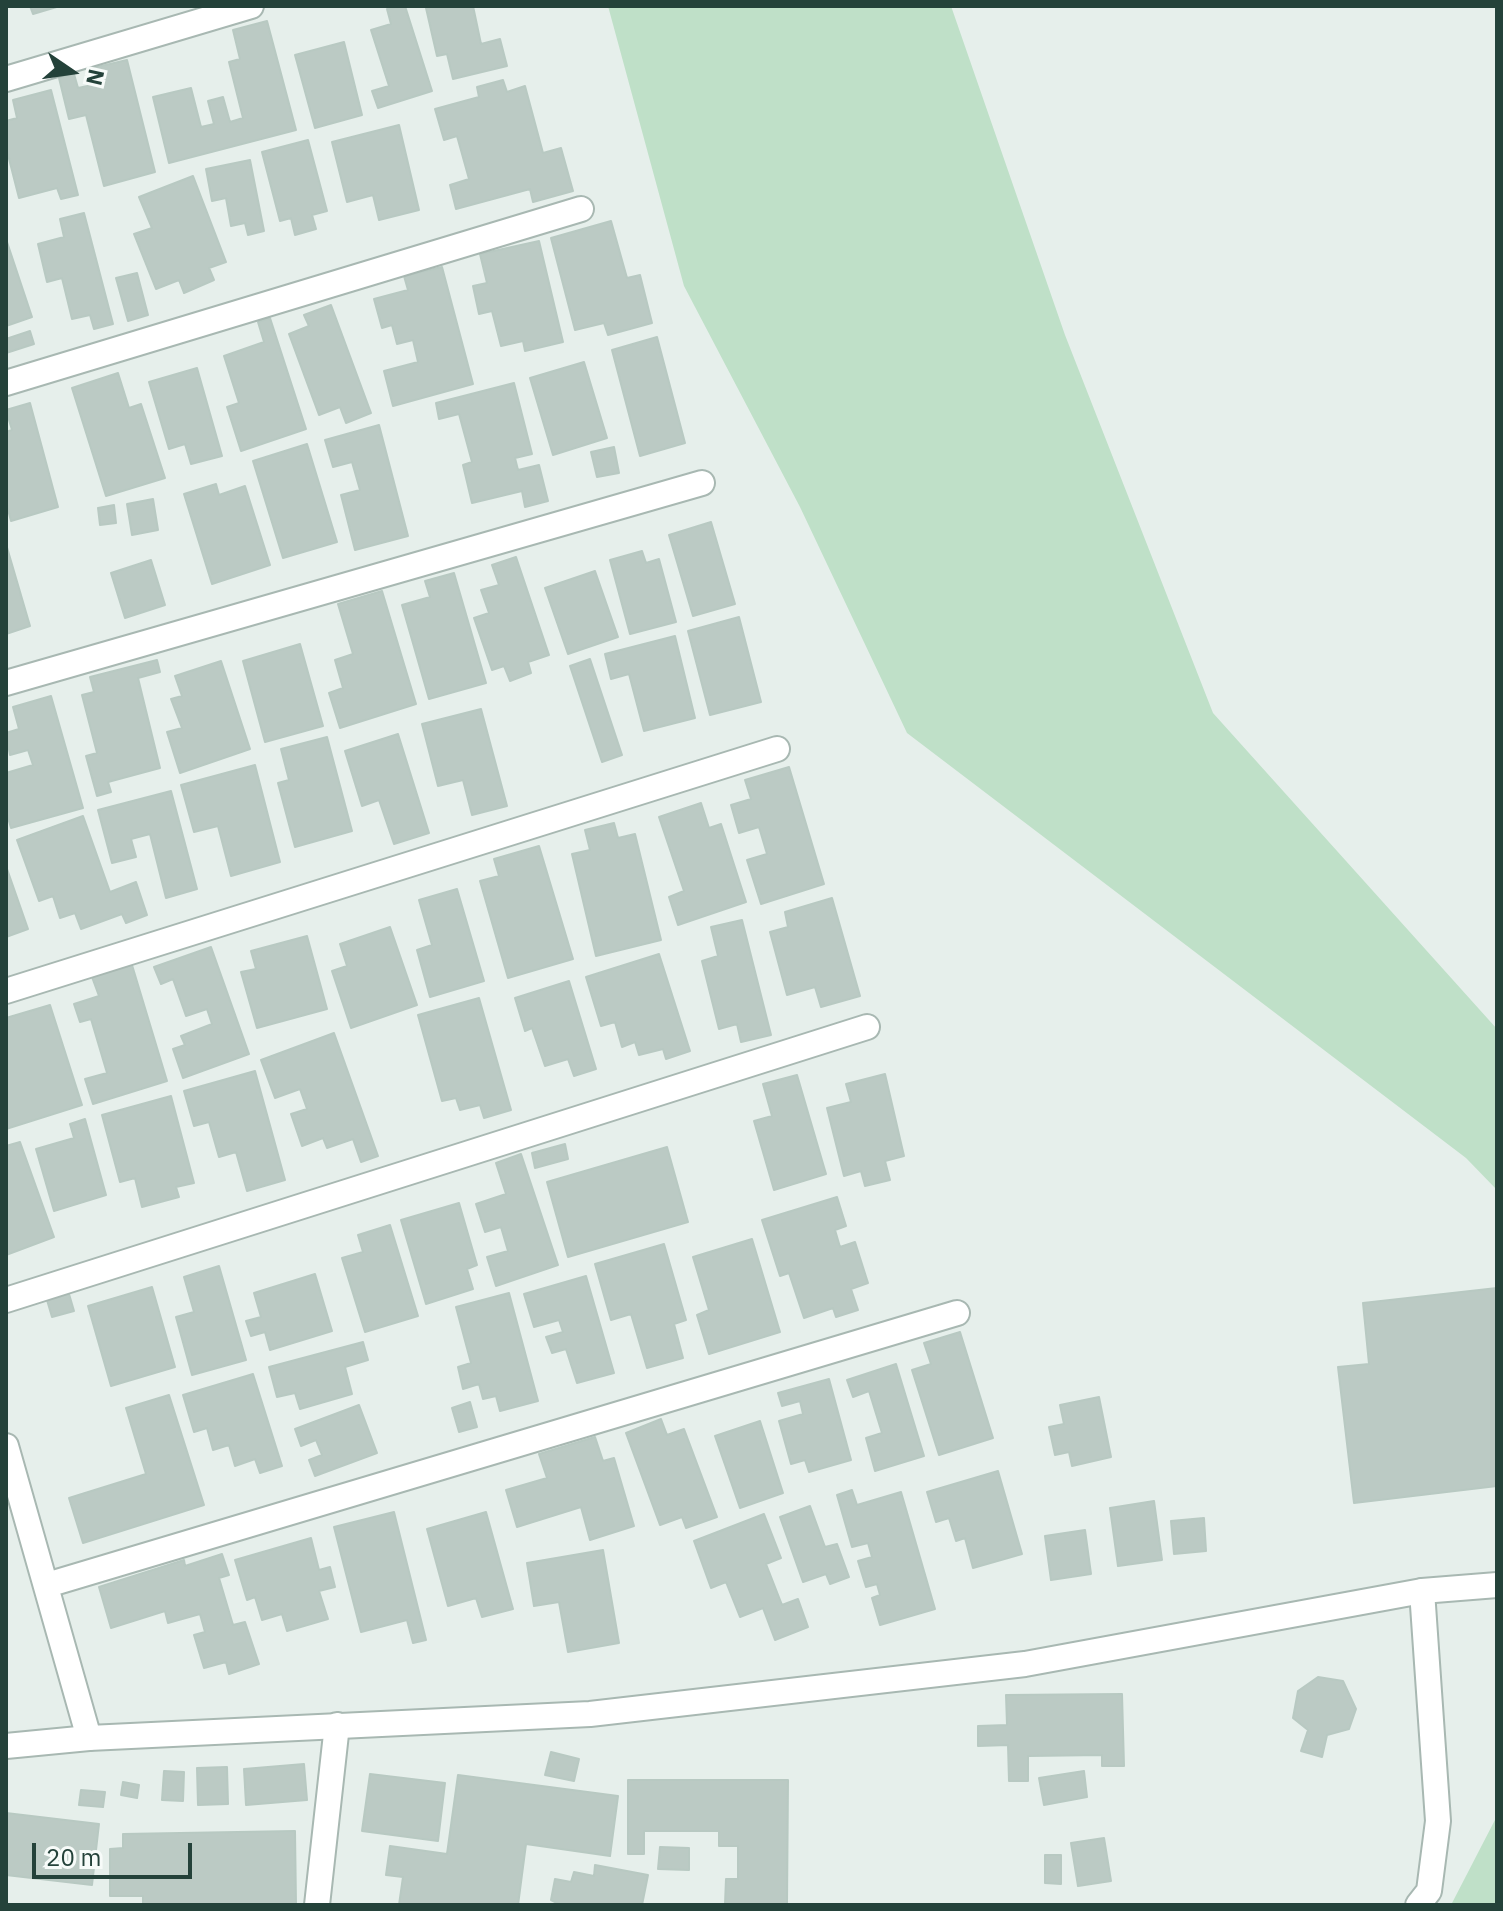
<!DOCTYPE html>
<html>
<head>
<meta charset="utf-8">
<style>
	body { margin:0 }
	#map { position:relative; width:1503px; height:1911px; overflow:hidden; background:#e6efeb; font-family:"IBM Plex Sans",sans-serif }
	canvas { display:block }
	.frame { position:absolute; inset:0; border:8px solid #24423a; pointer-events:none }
	.north { position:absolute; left:32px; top:32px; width:80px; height:80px; -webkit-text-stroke:6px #f7fbf9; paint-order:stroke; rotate:103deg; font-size:22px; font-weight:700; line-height:32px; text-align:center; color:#24423a }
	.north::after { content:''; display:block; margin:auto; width:28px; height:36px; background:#24423a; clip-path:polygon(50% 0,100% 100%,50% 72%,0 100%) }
	.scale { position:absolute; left:32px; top:1843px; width:160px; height:36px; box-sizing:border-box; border:4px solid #24423a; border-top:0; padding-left:10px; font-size:24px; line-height:28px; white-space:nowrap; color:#24423a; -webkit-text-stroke:6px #f7fbf9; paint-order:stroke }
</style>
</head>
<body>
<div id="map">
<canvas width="1503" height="1911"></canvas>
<div class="frame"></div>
<div class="north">N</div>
<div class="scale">20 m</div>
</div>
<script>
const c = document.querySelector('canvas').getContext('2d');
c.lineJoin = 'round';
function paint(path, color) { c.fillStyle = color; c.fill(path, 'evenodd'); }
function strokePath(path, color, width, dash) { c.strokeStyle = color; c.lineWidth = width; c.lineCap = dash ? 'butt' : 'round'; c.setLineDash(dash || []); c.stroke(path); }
const green = new Path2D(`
	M608,6h343l114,329 148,378 284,316v161l-31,-32 -559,-425 -107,-226 -116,-221z
	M1497,1816v89h-46z`);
const building = new Path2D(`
	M30,6h30l-27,8z
	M405,6l27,85 -54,17 -6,-17 17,-5 -18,-56 20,-6 -4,-15z
	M436,6h37l8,38 19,-5 7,27 -54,13 -6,-25 -10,2 -11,-48z
	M267,21l29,109 -127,33 -16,-66 38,-9 10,39 13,-3 -6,-23 15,-4 7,25 13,-4 -14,-56 11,-3 -7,-29z
	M344,42l18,73 -47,13 -20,-73z
	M127,60l28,112 -51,14 -18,-71 -17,4 -10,-41 15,-4 4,14 19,-4 -4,-16z
	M503,80l4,12 18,-6 18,67 18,-5 12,43 -40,11 -3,-13 -74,20 -6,-24 19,-6 -12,-43 -13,4 -9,-31 44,-12 -2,-10z
	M51,90l27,105 -17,4 -4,-11 -38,10 -13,-51v-26l11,-3 -4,-18z
	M399,125l20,85 -40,10 -6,-25 -26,7 -15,-60z
	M308,140l19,71 -15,4 4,14 -21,6 -4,-17 -11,3 -18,-69z
	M250,160l14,71 -16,4 -3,-12 -14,3 -5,-28 -14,3 -6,-32z
	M193,176l33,86 -17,6 5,12 -30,13 -5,-13 -23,9 -22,-55 18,-6 -13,-31z
	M84,213l29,111 -19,5 -4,-14 -18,4 -10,-41 -15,4 -9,-38 26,-7 -4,-18z
	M611,221l16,57 13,-3 12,48 -44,12 -4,-12 -29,7 -24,-92z
	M6,239l26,78 -26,9z
	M539,241l24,101 -38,9 -2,-10 -22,5 -9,-35 -13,3 -6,-28 14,-3 -7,-29z
	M442,267l31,117 -80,22 -9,-35 34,-9 -5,-22 -16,4 -5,-19 -10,3 -8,-29 34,-9 -4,-14z
	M137,273l11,42 -20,6 -12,-43z
	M331,305l40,108 -25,10 -6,-16 -21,8 -30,-81 20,-8 -5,-11z
	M270,318l36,111 -65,22 -14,-44 12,-4 -15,-47 40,-14 -6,-20z
	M30,331l4,13 -28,9v-14z
	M657,337l28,106 -45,13 -28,-106z
	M584,362l23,76 -54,17 -23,-77z
	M197,368l25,88 -31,8 -6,-20 -16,5 -20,-67z
	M118,373l11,35 12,-4 24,74 -59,18 -34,-108z
	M514,383l18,71 -17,4 3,12 21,-5 9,36 -23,6 -3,-16 -50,12 -9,-38 9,-3 -13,-48 -20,5 -3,-16z
	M30,403l28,104 -47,14 -5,-19v-70l6,-2 -6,-20z
	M379,425l29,111 -53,14 -14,-55 19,-5 -8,-28 -19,5 -8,-27z
	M307,444l30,98 -54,16 -30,-97z
	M614,447l5,26 -22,4 -6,-25z
	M216,484l3,11 26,-9 25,79 -58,19 -28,-90z
	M153,499l5,31 -26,5 -5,-31z
	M114,505l2,18 -16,2 -2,-17z
	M711,522l24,82 -42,12 -24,-81z
	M6,544l24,82 -24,8z
	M642,551l4,12 13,-4 17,63 -46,12 -20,-74z
	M516,557l33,98 -21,7 3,11 -21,8 -6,-15 -12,4 -18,-52 15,-5 -8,-23 18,-5 -7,-20z
	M151,560l14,45 -40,13 -14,-45z
	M595,571l23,66 -50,17 -23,-66z
	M454,573l32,110 -57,16 -27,-94 28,-8 -5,-16z
	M382,591l34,113 -76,24 -11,-35 14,-5 -8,-28 18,-6 -15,-50z
	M739,617l22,85 -51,13 -22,-84z
	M675,636l20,82 -51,13 -15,-57 -18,5 -6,-25z
	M300,644l23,82 -58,16 -22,-81z
	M590,659l32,96 -20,7 -32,-96z
	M157,660l3,12 -22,6 22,90 -52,14 3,10 -14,4 -11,-40 11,-3 -15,-58 12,-3 -4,-15z
	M221,661l29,88 -70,24 -13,-41 15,-4 -11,-29 11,-3 -7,-20z
	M51,696l32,112 -72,20 -5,-17v-38l27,-8 -5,-15 -18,5 -4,-22 13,-4 -6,-22z
	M481,709l26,97 -35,9 -9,-35 -25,6 -16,-62z
	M398,734l31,99 -35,11 -15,-44 -17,6 -17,-55z
	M327,737l25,94 -57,16 -17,-64 11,-3 -8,-31z
	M255,765l25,97 -49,14 -13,-50 -24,6 -13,-47z
	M789,767l35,117 -63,20 -14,-44 20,-6 -8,-27 -20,6 -8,-28 20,-6 -6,-19z
	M171,791l26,98 -31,9 -16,-64 -19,5 5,18 -24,6 -14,-53z
	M701,803l8,25 12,-4 25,78 -68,23 -9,-28 15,-6 -25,-74z
	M83,816l27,76 26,-10 11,33 -21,8 -4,-9 -41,15 -6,-16 -15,5 -7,-22 -14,5 -22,-61z
	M614,823l4,15 17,-4 26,106 -65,16 -24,-102 18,-4 -5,-20z
	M539,846l34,113 -65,19 -28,-97 19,-5 -5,-17z
	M6,866l22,63 -22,8z
	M457,889l27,92 -54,16 -13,-47 15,-5 -13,-45z
	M832,898l28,98 -39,11 -6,-20 -28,8 -17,-63 18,-5 -3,-15z
	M742,920l29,115 -30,7 -4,-18 -18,5 -17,-68 16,-5 -7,-29z
	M390,927l27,78 -66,23 -19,-57 15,-5 -7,-22z
	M307,936l20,73 -70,19 -16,-56 15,-3 -5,-18z
	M211,947l38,107 -66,24 -10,-29 12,-4 -4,-9 31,-12 -5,-15 -21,7 -13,-37 -12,5 -7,-17z
	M659,954l31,97 -24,8 -3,-10 -24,6 -4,-13 -13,5 -7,-25 -14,4 -15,-49z
	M132,965l35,116 -74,23 -8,-25 22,-6 -16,-54 -11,3 -6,-18 25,-8 -7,-19z
	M569,981l27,88 -22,7 -6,-17 -23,7 -13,-38 -7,3 -10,-33z
	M479,998l32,112 -27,8 -4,-13 -20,5 -4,-12 -14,3 -24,-86z
	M50,1005l32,100 -76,24v-111z
	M334,1033l44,123 -17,6 -8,-23 -26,9 -4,-10 -21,8 -11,-32 16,-5 -7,-20 -25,9 -14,-38z
	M255,1071l30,109 -38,11 -11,-39 -17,5 -10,-35 -15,4 -10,-35z
	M885,1074l19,82 -19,5 5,19 -25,6 -4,-15 -17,5 -17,-68 24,-6 -5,-18z
	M797,1075l29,99 -52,16 -20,-69 18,-5 -9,-32z
	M171,1096l23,87 -18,4 3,10 -37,10 -7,-29 -15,4 -18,-67z
	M85,1119l21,76 -52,16 -18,-62 38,-11 -4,-14z
	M20,1142l34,95 -48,18v-109z
	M565,1144l3,15 -33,9 -3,-15z
	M667,1147l21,75 -120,35 -21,-75z
	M521,1154l37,111 -62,21 -9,-29 21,-6 -7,-24 -16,5 -9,-28 30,-10 -10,-31z
	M837,1197l9,29 -11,4 5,17 15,-5 13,41 -17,6 7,21 -22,7 -3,-9 -29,10 -15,-45 -9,3 -18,-56z
	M459,1203l18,62 -10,4 6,20 -47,15 -25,-84z
	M390,1225l28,91 -53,16 -23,-74 21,-6 -5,-17z
	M752,1239l28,93 -71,22 -12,-39 12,-5 -16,-53z
	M664,1244l22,76 -12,4 9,34 -36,10 -16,-54 -20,6 -16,-56z
	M219,1266l27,94 -54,15 -16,-58 18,-5 -10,-35z
	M315,1274l17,57 -62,19 -5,-18 -14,4 -5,-15 15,-4 -7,-24z
	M586,1276l28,97 -37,10 -11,-34 -14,4 -6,-16 17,-5 -4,-12 -25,7 -10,-33z
	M152,1287l23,80 -64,19 -23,-80z
	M1497,1288v198l-143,17 -16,-136 31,-3 -6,-61z
	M509,1293l29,108 -38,10 -4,-15 -13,3 -4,-15 -16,5 -5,-22 13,-4 -15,-56z
	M69,1294l5,17 -22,6 -5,-17z
	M960,1332l33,106 -54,17 -27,-85 19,-6 -7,-21z
	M363,1342l5,18 -23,7 7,27 -52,15 -5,-16 -18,4 -8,-30z
	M896,1364l28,92 -49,15 -9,-33 16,-5 -13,-42 -16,6 -6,-17z
	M253,1374l29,92 -22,7 -5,-14 -20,7 -6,-21 -16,5 -6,-22 -13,4 -11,-37z
	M829,1379l22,81 -42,12 -4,-12 -14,4 -12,-43 24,-7 -3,-13 -18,5 -4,-13z
	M169,1395l35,110 -121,38 -14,-45 77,-24 -20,-66z
	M1099,1397l12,60 -39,9 -3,-14 -14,3 -6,-28 15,-3 -4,-19z
	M470,1402l7,25 -18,5 -7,-24z
	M359,1405l18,48 -62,23 -6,-16 13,-5 -6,-15 -15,6 -6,-17z
	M661,1419l6,16 17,-6 33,88 -31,11 -4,-11 -22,8 -34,-92z
	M760,1421l23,72 -43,15 -25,-72z
	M595,1437l8,24 11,-3 20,68 -44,14 -9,-33 -64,20 -11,-37 41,-12 -8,-24z
	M998,1471l24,83 -49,14 -8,-30 -9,3 -7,-23 -13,4 -9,-30z
	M852,1490l5,15 44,-13 34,117 -55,16 -8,-27 8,-3 -3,-11 -11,3 -8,-26 14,-4 -4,-14 -16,4 -15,-52z
	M1154,1501l8,59 -44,6 -8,-58z
	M810,1506l15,41 12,-3 12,33 -19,7 -4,-10 -23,8 -23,-65z
	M394,1512l32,128 -13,3 -6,-23 -46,12 -27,-105z
	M486,1512l27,97 -31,8 -6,-19 -28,8 -21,-77z
	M764,1514l17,44 -15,6 16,41 16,-6 10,28 -33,13 -12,-32 -23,9 -14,-35 -15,6 -17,-47z
	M1204,1518l2,33 -32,3 -3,-33z
	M1085,1530l6,44 -40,6 -6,-44z
	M311,1538l8,32 11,-3 5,20 -16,4 9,28 -41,12 -5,-17 -20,6 -7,-23 -8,3 -12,-40z
	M603,1550l16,93 -51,9 -9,-50 -25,4 -7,-43z
	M222,1554l7,21 -10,3 14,47 12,-3 14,42 -30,10 -3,-12 -22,6 -10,-33 11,-3 -5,-18 -32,9 -3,-12 -54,17 -12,-41 85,-27 1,6z
	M1318,1677l25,4 13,28 -7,20 -22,6 -5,22 -21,-6 7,-21 -15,-12 5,-27z
	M1122,1694l2,72h-22v-11l-74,1v25h-19l-1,-36 -30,1v-20l29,-1 -1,-30z
	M551,1752l28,7 -5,22 -29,-6z
	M304,1764l3,36 -61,5 -2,-36z
	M227,1767l1,37 -30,1 -1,-37z
	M164,1771l20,1 -1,29 -21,-1z
	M1084,1771l3,26 -43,8 -5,-27z
	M370,1774l75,9 -7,58 -76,-10z
	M458,1775l160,21 -8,60 -84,-12 -8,61h-119l4,-28 -17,-2 4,-29 57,8z
	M628,1780h160l-1,124h-62l1,-25h12v-33h-19v-15h-75v23h-16z
	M123,1782l16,3 -2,13 -16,-3z
	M81,1790l24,2 -2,15 -24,-2z
	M6,1813l93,11 -7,61 -86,-10z
	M295,1831l1,74h-153v-9h-33v-47l13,-1v-14z
	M1104,1838l7,43 -33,5 -7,-43z
	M660,1847l29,1v22l-31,-1z
	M1045,1855h16v29l-16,-1z
	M595,1865l53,10 -6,30h-81l-10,-5 4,-21 16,3 3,-10 20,4z`);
const minor = new Path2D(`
	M6,79l245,-73
	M6,383l575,-174
	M6,683l696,-200
	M6,991l771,-242
	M6,1300l861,-273
	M6,1446l83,292
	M47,1585l910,-272
	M317,1905l20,-180
	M1418,1905l11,-14 9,-70 -16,-230`);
const tertiary = new Path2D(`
	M6,1746l83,-8 501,-24 435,-50 397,-73 75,-6`);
paint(green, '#bfe0c8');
paint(building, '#bbcac4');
strokePath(building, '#b8c9c2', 2);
strokePath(minor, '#a8b8b2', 28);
strokePath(tertiary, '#a8b8b2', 28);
strokePath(minor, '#fff', 24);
strokePath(tertiary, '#fff', 24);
</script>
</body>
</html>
